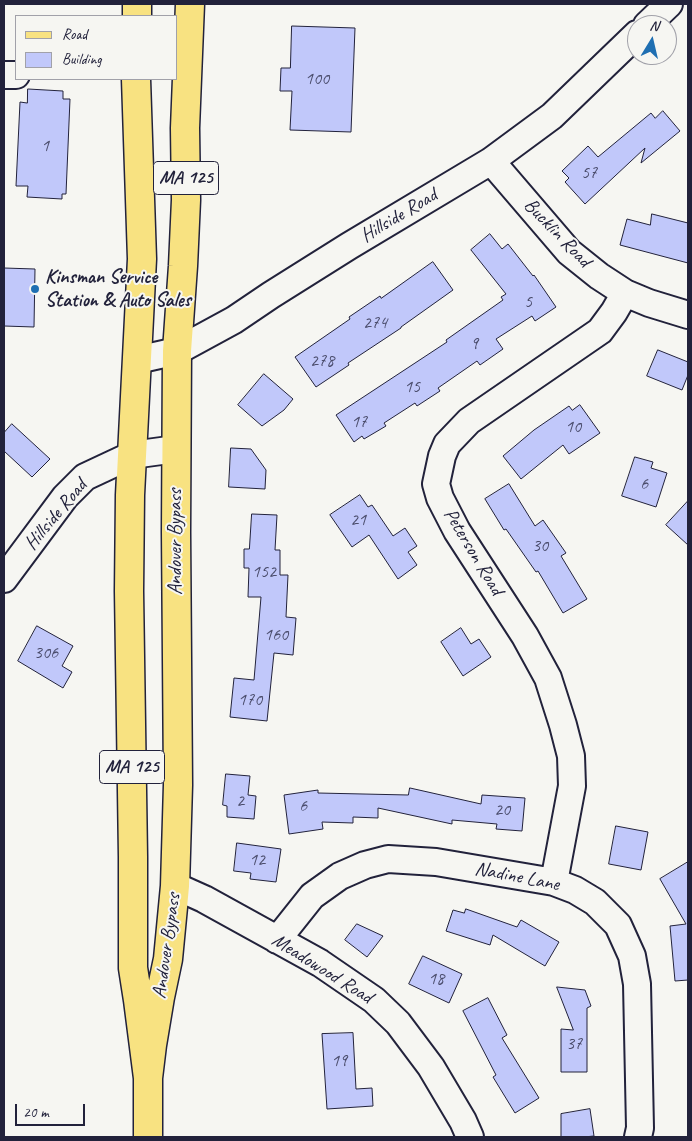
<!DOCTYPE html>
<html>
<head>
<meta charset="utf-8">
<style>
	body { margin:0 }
	#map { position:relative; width:692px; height:1141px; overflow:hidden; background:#f6f6f2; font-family:Caveat,sans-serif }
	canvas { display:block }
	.frame { position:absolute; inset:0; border:5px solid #22223b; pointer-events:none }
	.legend { position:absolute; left:15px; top:15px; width:162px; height:65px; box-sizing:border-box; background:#f6f6f2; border:1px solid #a1a1a9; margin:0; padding:6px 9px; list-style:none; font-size:15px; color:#22223b }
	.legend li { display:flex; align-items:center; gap:10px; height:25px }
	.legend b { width:25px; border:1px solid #a1a1a9 }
	.north { position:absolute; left:627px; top:15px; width:50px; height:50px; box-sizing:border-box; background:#f6f6f2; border:1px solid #a1a1a9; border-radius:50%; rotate:9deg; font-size:14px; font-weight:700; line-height:20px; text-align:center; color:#22223b }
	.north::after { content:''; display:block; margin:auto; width:18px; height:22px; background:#1f6fb2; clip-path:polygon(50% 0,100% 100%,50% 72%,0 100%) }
	.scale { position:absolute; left:15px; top:1104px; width:70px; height:22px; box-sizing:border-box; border:2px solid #22223b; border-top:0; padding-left:6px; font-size:15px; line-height:18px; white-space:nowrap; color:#22223b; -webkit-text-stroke:4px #f6f6f2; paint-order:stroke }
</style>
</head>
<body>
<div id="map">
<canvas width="692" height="1141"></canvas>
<div class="frame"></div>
<ul class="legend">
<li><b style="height:6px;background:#f8e281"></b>Road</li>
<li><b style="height:14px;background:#c1c8fa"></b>Building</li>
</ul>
<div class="north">N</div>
<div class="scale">20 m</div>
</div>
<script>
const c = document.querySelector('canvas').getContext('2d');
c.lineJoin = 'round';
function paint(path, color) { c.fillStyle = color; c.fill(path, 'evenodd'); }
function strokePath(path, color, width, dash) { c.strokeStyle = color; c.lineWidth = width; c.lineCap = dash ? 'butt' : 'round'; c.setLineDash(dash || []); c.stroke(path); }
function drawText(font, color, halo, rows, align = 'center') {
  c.font = font + ' Caveat,sans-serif'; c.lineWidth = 4; c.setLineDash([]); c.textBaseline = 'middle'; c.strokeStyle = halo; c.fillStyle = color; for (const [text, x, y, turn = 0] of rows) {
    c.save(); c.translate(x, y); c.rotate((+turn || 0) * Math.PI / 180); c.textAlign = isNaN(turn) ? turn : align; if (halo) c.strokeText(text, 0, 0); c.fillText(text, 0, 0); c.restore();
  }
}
const building = new Path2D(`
	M292,26l63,2 -4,104 -61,-2 2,-39h-12l1,-23h9z
	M28,89l35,2v8h7l-4,95h-4v5l-35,-2 1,-11h-12l4,-84 7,1z
	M663,111l17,20 -39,32 4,-15 -60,56 -20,-22 4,-4 -7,-7 26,-25 10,11 53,-44 4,5z
	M652,214l36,9v40l-68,-18 7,-26 23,6z
	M490,234l12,15 6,-5 25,32 1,-1 22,32 -21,14 -3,-5 -36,23 7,10 -23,16 -3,-4 -39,27 2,3 -23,15 -2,-3 -31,20 2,3 -22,13 -2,-3 -8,6 -18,-27 111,-73 -1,-2 57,-40 -2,-3 5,-3 -35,-44z
	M433,262l20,28 -52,37v1l-53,35 1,2 -33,22 -21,-30 55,-38 -1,-2 31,-21 1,2z
	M4,268l31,1 -1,58 -30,-1z
	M658,350l30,12v13l-6,15 -35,-14z
	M264,374l29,25 -9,11 -22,16 -24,-21z
	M580,405l20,28 -31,21 -6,-9 -42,34 -18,-23 31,-26 35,-24 3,4z
	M12,424l38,35 -18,18 -28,-26v-18z
	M231,448l20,1 15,21 -1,19 -36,-2z
	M635,457l18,5 -2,6 16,5 -11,34 -34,-11z
	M509,484l26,42 8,-6 23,33 -5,3 26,43 -24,14 -25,-42 -2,1 -30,-43 -2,1 -19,-31z
	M360,495l8,12 4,-2 21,31 12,-8 12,18 -9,6 9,13 -19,14 -29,-44 -17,12 -22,-32z
	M688,501v44l-22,-20z
	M252,514l25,1 -2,35h5v25h8l-2,42 10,1 -3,37 -19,-2 -7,68 -37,-4 4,-39 20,2 7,-83h-13l1,-29h-5v-19h5z
	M37,626l36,20 -11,20 10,6 -9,16 -45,-27z
	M461,628l10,16 8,-5 12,18 -28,19 -22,-34z
	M226,774l24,2 -2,19 8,1 -2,23 -27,-2v-11l-4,-1z
	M410,788l71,16 1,-9 43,3 -3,33 -26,-2 1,-5 -45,-4v4l-74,-16v10l-25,-1v6l-31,-1 1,7 -34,5 -5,-39 34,-5v3l90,2z
	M616,826l32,6 -7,38 -32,-6z
	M237,843l44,6 -5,33 -26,-3 1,-6 -17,-2z
	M688,862v118l-13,1 -5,-55 16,-2 -26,-45z
	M466,909l51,18 4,-7 38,22 -14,24 -52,-31 -3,10 -44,-14 7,-21 11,3z
	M357,924l26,12 -16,21 -22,-17z
	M423,956l39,18 -13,29 -40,-19z
	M557,987l28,3 6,16 -4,2v64h-26v-43l12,1z
	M488,998l19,37 -5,3 37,60 -24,15 -22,-36 3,-2 -33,-64z
	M353,1033l3,56 16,-1 1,18 -46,3 -5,-75z
	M590,1109l4,27 -10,1h-23v-23z`);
const minor = new Path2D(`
	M647,25l22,-21
	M4,75h12
	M491,161l78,91 30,24 26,17 24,10 39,12
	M137,360l40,-9 57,-31 37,-25 78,-49 142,-85 61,-45 85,-82
	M4,579l61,-82 20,-20 47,-22 44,-6
	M554,882l18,-96 -1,-30 -8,-31 -15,-47 -23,-42 -68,-105 -17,-33 -4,-14 6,-28 5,-12 22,-23 131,-90 14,-19 11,-19
	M175,886l29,13 116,64 54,37 24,23 33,44 32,54 7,16
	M277,940l35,-44 28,-20 25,-11 23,-6 48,3 118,20 21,8 20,12 23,23 14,31 5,28 3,144 -2,9`);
const major = new Path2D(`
	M137,16v-12
	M136,79l6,180 -12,236 -1,96 4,266v111l5,32 10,78v59
	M148,1078l4,-33 8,-48 8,-38 7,-73 3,-101 -2,-253 1,-181 6,-85 3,-66 -1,-72 5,-124`);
const markers = [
	[35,289,5,"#1f6fb2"]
];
const numberNames = [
	["100",317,79],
	["1",45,146],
	["57",589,173],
	["5",528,302],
	["274",375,323],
	["9",474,344],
	["278",322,361],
	["15",412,387],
	["17",359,422],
	["10",573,427],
	["6",644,484],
	["21",358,520],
	["30",540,546],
	["152",264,572],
	["160",276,635],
	["306",46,653],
	["170",250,700],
	["2",240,801],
	["6",303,806],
	["20",502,810],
	["12",257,860],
	["18",436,979],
	["37",574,1044],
	["19",339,1061]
];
const shields = [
	[186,178,65],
	[132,767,65]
];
const shieldNames = [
	["MA 125",186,178],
	["MA 125",132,767]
];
const streetNames = [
	["Hillside Road",399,216,-31],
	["Bucklin Road",557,233,46],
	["Hillside Road",56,515,-50],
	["Andover Bypass",176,542,-90],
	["Peterson Road",473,552,59],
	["Nadine Lane",517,877,11],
	["Andover Bypass",167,946,-82],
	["Meadowood Road",322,969,32]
];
const poiNames = [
	["Kinsman Service",45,278],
	["Station & Auto Sales",45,301]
];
paint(building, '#c1c8fa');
strokePath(building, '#22223b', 1);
strokePath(minor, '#22223b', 30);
strokePath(major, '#22223b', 31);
strokePath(minor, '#f6f6f2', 26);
strokePath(major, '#f8e281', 28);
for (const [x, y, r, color] of markers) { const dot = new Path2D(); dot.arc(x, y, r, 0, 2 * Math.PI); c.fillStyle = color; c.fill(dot); strokePath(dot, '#f6f6f2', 2); }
drawText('18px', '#4a4c6b', null, numberNames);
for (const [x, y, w] of shields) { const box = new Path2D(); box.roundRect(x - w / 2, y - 16.5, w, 33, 4); c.fillStyle = '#f6f6f2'; c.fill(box); strokePath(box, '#22223b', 1); }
drawText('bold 19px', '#22223b', null, shieldNames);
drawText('20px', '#22223b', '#f6f6f2', streetNames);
drawText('bold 20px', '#22223b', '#f6f6f2', poiNames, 'left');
</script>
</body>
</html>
